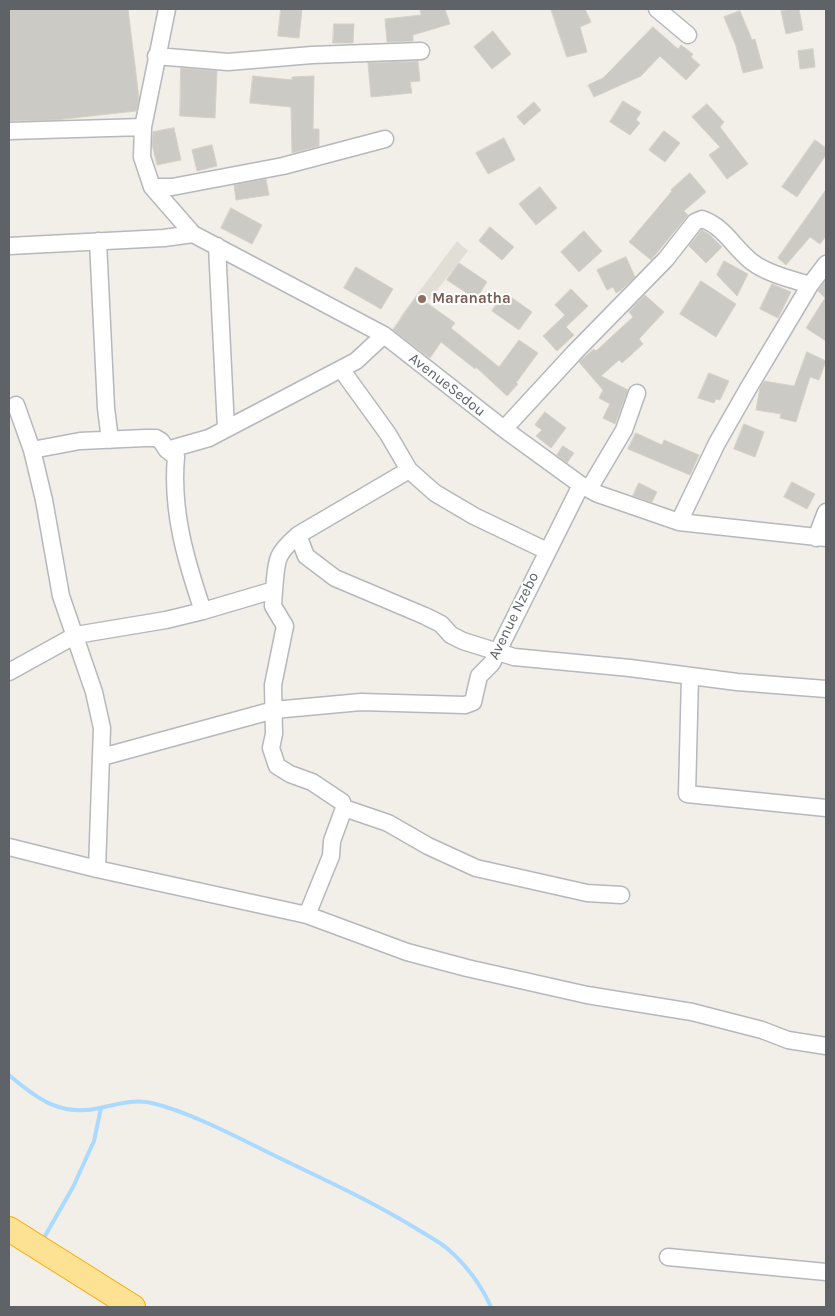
<!DOCTYPE html>
<html>
<head>
<meta charset="utf-8">
<style>
	body { margin:0 }
	#map { position:relative; width:835px; height:1316px; overflow:hidden; background:#f1efe8; font-family:Karla,sans-serif }
	canvas { display:block }
	.frame { position:absolute; inset:0; border:10px solid #5f6368; pointer-events:none }
</style>
</head>
<body>
<div id="map">
<canvas width="835" height="1316"></canvas>
<div class="frame"></div>
</div>
<script>
const c = document.querySelector('canvas').getContext('2d');
c.lineJoin = 'round';
function paint(path, color) { c.fillStyle = color; c.fill(path, 'evenodd'); }
function strokePath(path, color, width, dash) { c.strokeStyle = color; c.lineWidth = width; c.lineCap = dash ? 'butt' : 'round'; c.setLineDash(dash || []); c.stroke(path); }
function drawText(font, color, halo, rows, align = 'center') {
  c.font = font + ' Karla,sans-serif'; c.lineWidth = 4; c.setLineDash([]); c.textBaseline = 'middle'; c.strokeStyle = halo; c.fillStyle = color; for (const [text, x, y, turn = 0] of rows) {
    c.save(); c.translate(x, y); c.rotate((+turn || 0) * Math.PI / 180); c.textAlign = isNaN(turn) ? turn : align; if (halo) c.strokeText(text, 0, 0); c.fillText(text, 0, 0); c.restore();
  }
}
const education = new Path2D(`
	M457,241l11,10 -59,74 -9,-8z`);
const stream = new Path2D(`
	M9,1075c28,24 52,42 91,33 17,-4 34,-9 52,-5 45,11 99,42 142,62 42,20 84,40 123,64 11,7 23,13 32,21 18,16 32,35 42,57
	M45,1236l28,-49 21,-46 7,-33`);
const building = new Path2D(`
	M9,9h119l11,89 -3,13 -81,9 -45,1z
	M281,9l21,1 -3,28 -21,-2z
	M420,9h25l5,15 -37,11v6l-26,1 -2,-23 36,-4z
	M551,9h34l6,13 -11,5 7,25 -20,5z
	M791,9h8l4,21 -17,4 -5,-23z
	M740,11l12,29 3,-1 8,29 -20,5 -7,-27 -12,-29z
	M334,24h20l-1,19h-20z
	M653,27l25,22 3,-4 12,9 -2,3 9,8 -14,15 -26,-24 -19,20 -47,21 -6,-12 15,-7z
	M493,31l18,23 -19,15 -18,-22z
	M813,49l2,18 -15,2 -2,-18z
	M418,61l2,20 -10,1 2,11 -41,4 -3,-34z
	M181,68l36,3 -2,47 -35,-2z
	M253,76l39,4v-3l22,-1 -1,53h6v17l-27,7 -1,-46 -41,-4z
	M623,101l18,11 -5,8 4,3 -10,12 -20,-13z
	M534,102l7,8 -17,15 -7,-8z
	M707,104l17,18 -4,5 28,37 -21,15 -18,-24 11,-8 -28,-30z
	M174,128l7,32 -24,5 -5,-21 1,-12z
	M664,131l16,12 -15,19 -16,-12z
	M504,138l11,22 -27,14 -12,-21z
	M815,140l11,8v7l-29,42 -15,-10z
	M212,145l5,21 -20,5 -5,-21z
	M690,173l16,19 -22,19 4,4 -37,45 -22,-18 43,-51 -1,-1z
	M266,179l3,16 -33,5 -2,-15z
	M540,187l17,21 -21,17 -17,-21z
	M826,190v46l-6,8 -10,-7 -24,28 -8,-7z
	M231,208l31,17 -10,19 -31,-16z
	M490,227l24,20 -12,13 -23,-19z
	M702,230l8,5 12,12 -16,16 -17,-17z
	M584,231l18,20 -23,21 -18,-20z
	M626,257l9,20 -14,13 -5,3 -3,-6 -6,3 -10,-20z
	M724,261l24,13 -11,22 -20,-21z
	M459,263l28,19 -11,17 -29,-19z
	M356,267l37,22 -12,20 -37,-21z
	M826,280v61l-20,-13 19,-30 -7,-7z
	M701,281l35,23 -20,33 -36,-23z
	M772,284l19,8 -13,26 -18,-9z
	M571,289l17,17 -22,21 8,8 -17,16 -14,-15 22,-21 -10,-10z
	M505,293l27,19 -13,18 -27,-19z
	M645,295l19,17 -25,27 4,5 -21,19 -3,-3 -18,16 27,14 -13,34 -12,-6 7,-14 -11,-6 4,-8 -24,-28 15,-13 2,2 37,-34 -4,-5z
	M417,296l38,27 -4,5 48,39 20,-27 19,13 -22,30 2,1 -11,12 -31,-29 -1,2 -34,-27 -11,16 -37,-28z
	M807,352l19,9 -7,19 -9,-3 -14,45 -16,-4 1,-4 -25,-4 4,-22 4,-7 30,5z
	M709,373l20,8 -9,19 -4,-1 -2,4 -16,-5z
	M545,412l21,16 -15,20 -15,-12 6,-6 -7,-5z
	M744,424l20,8 -9,25 -21,-8z
	M636,433l26,12 2,-5 35,15 -9,20 -62,-26z
	M563,446l11,7 -7,10 -10,-8z
	M792,482l23,12 -8,15 -23,-12z
	M639,483l18,9 -5,10 -19,-6z`);
const minor = new Path2D(`
	M167,9l-24,118 -1,30 10,30 41,47 191,101 120,94 77,56 17,9 81,28 147,16
	M657,9l31,26
	M156,56l72,6 84,-7 109,-4
	M9,131l134,-4
	M152,187h20l111,-21 102,-27
	M98,241l8,167 4,32
	M9,246l155,-8 29,-4
	M217,246l9,183
	M341,369l47,65 21,36 26,23 39,23 73,35
	M16,405l16,45 12,50 17,96 33,96 8,36 -5,141
	M504,429l71,-77 91,-93 29,-37 7,-3c23,8 32,29 50,43 16,12 39,17 58,23
	M32,450l48,-9 65,-3h11l5,3 6,9
	M589,489l35,-59 13,-37
	M679,522l38,-79 32,-56 61,-102 16,-21
	M298,535l8,21 29,22 90,38 16,8 10,11 12,6 51,16 116,11 107,14 89,7
	M816,538l10,-26
	M274,590l-1,16 12,20 -12,59 1,49 -3,14 6,18 13,8 22,8 30,20 2,6 -12,33 -1,15 -24,59
	M203,611l71,-21c3,-30 0,-34 24,-55l111,-65
	M9,672l67,-37 90,-15 37,-9c-17,-50 -32,-100 -27,-154l-9,-7 42,-12 147,-77 28,-26
	M690,676l-3,118 139,14
	M102,757l172,-47 87,-8 104,3 8,-3 6,-26 13,-13 89,-178
	M344,808l44,15 40,23 48,22 111,25 34,2
	M9,847l88,22 210,46 100,37 60,16 120,27 105,17 70,18 26,10 38,6
	M668,1257l158,15`);
const highway = new Path2D(`
	M9,1229l124,78`);
const markers = [
	[422,299,5,"#8d6e63"]
];
const educationNames = [
	["Maranatha",432,299]
];
const streetNames = [
	["AvenueSedou",447,385,38],
	["Avenue Nzebo",514,616,-64]
];
paint(education, '#e1ded6');
strokePath(stream, '#aadaff', 4);
paint(building, '#cccac5');
strokePath(building, '#d6d1c6', 1);
strokePath(minor, '#b5b8bc', 19);
strokePath(highway, '#f9ab00', 26);
strokePath(minor, '#fff', 16);
strokePath(highway, '#fde293', 24);
for (const [x, y, r, color] of markers) { const dot = new Path2D(); dot.arc(x, y, r, 0, 2 * Math.PI); c.fillStyle = color; c.fill(dot); strokePath(dot, '#fff', 2); }
drawText('bold 15px', '#785e54', '#fff', educationNames, 'left');
drawText('15px', '#5f6368', '#fff', streetNames);
</script>
</body>
</html>
